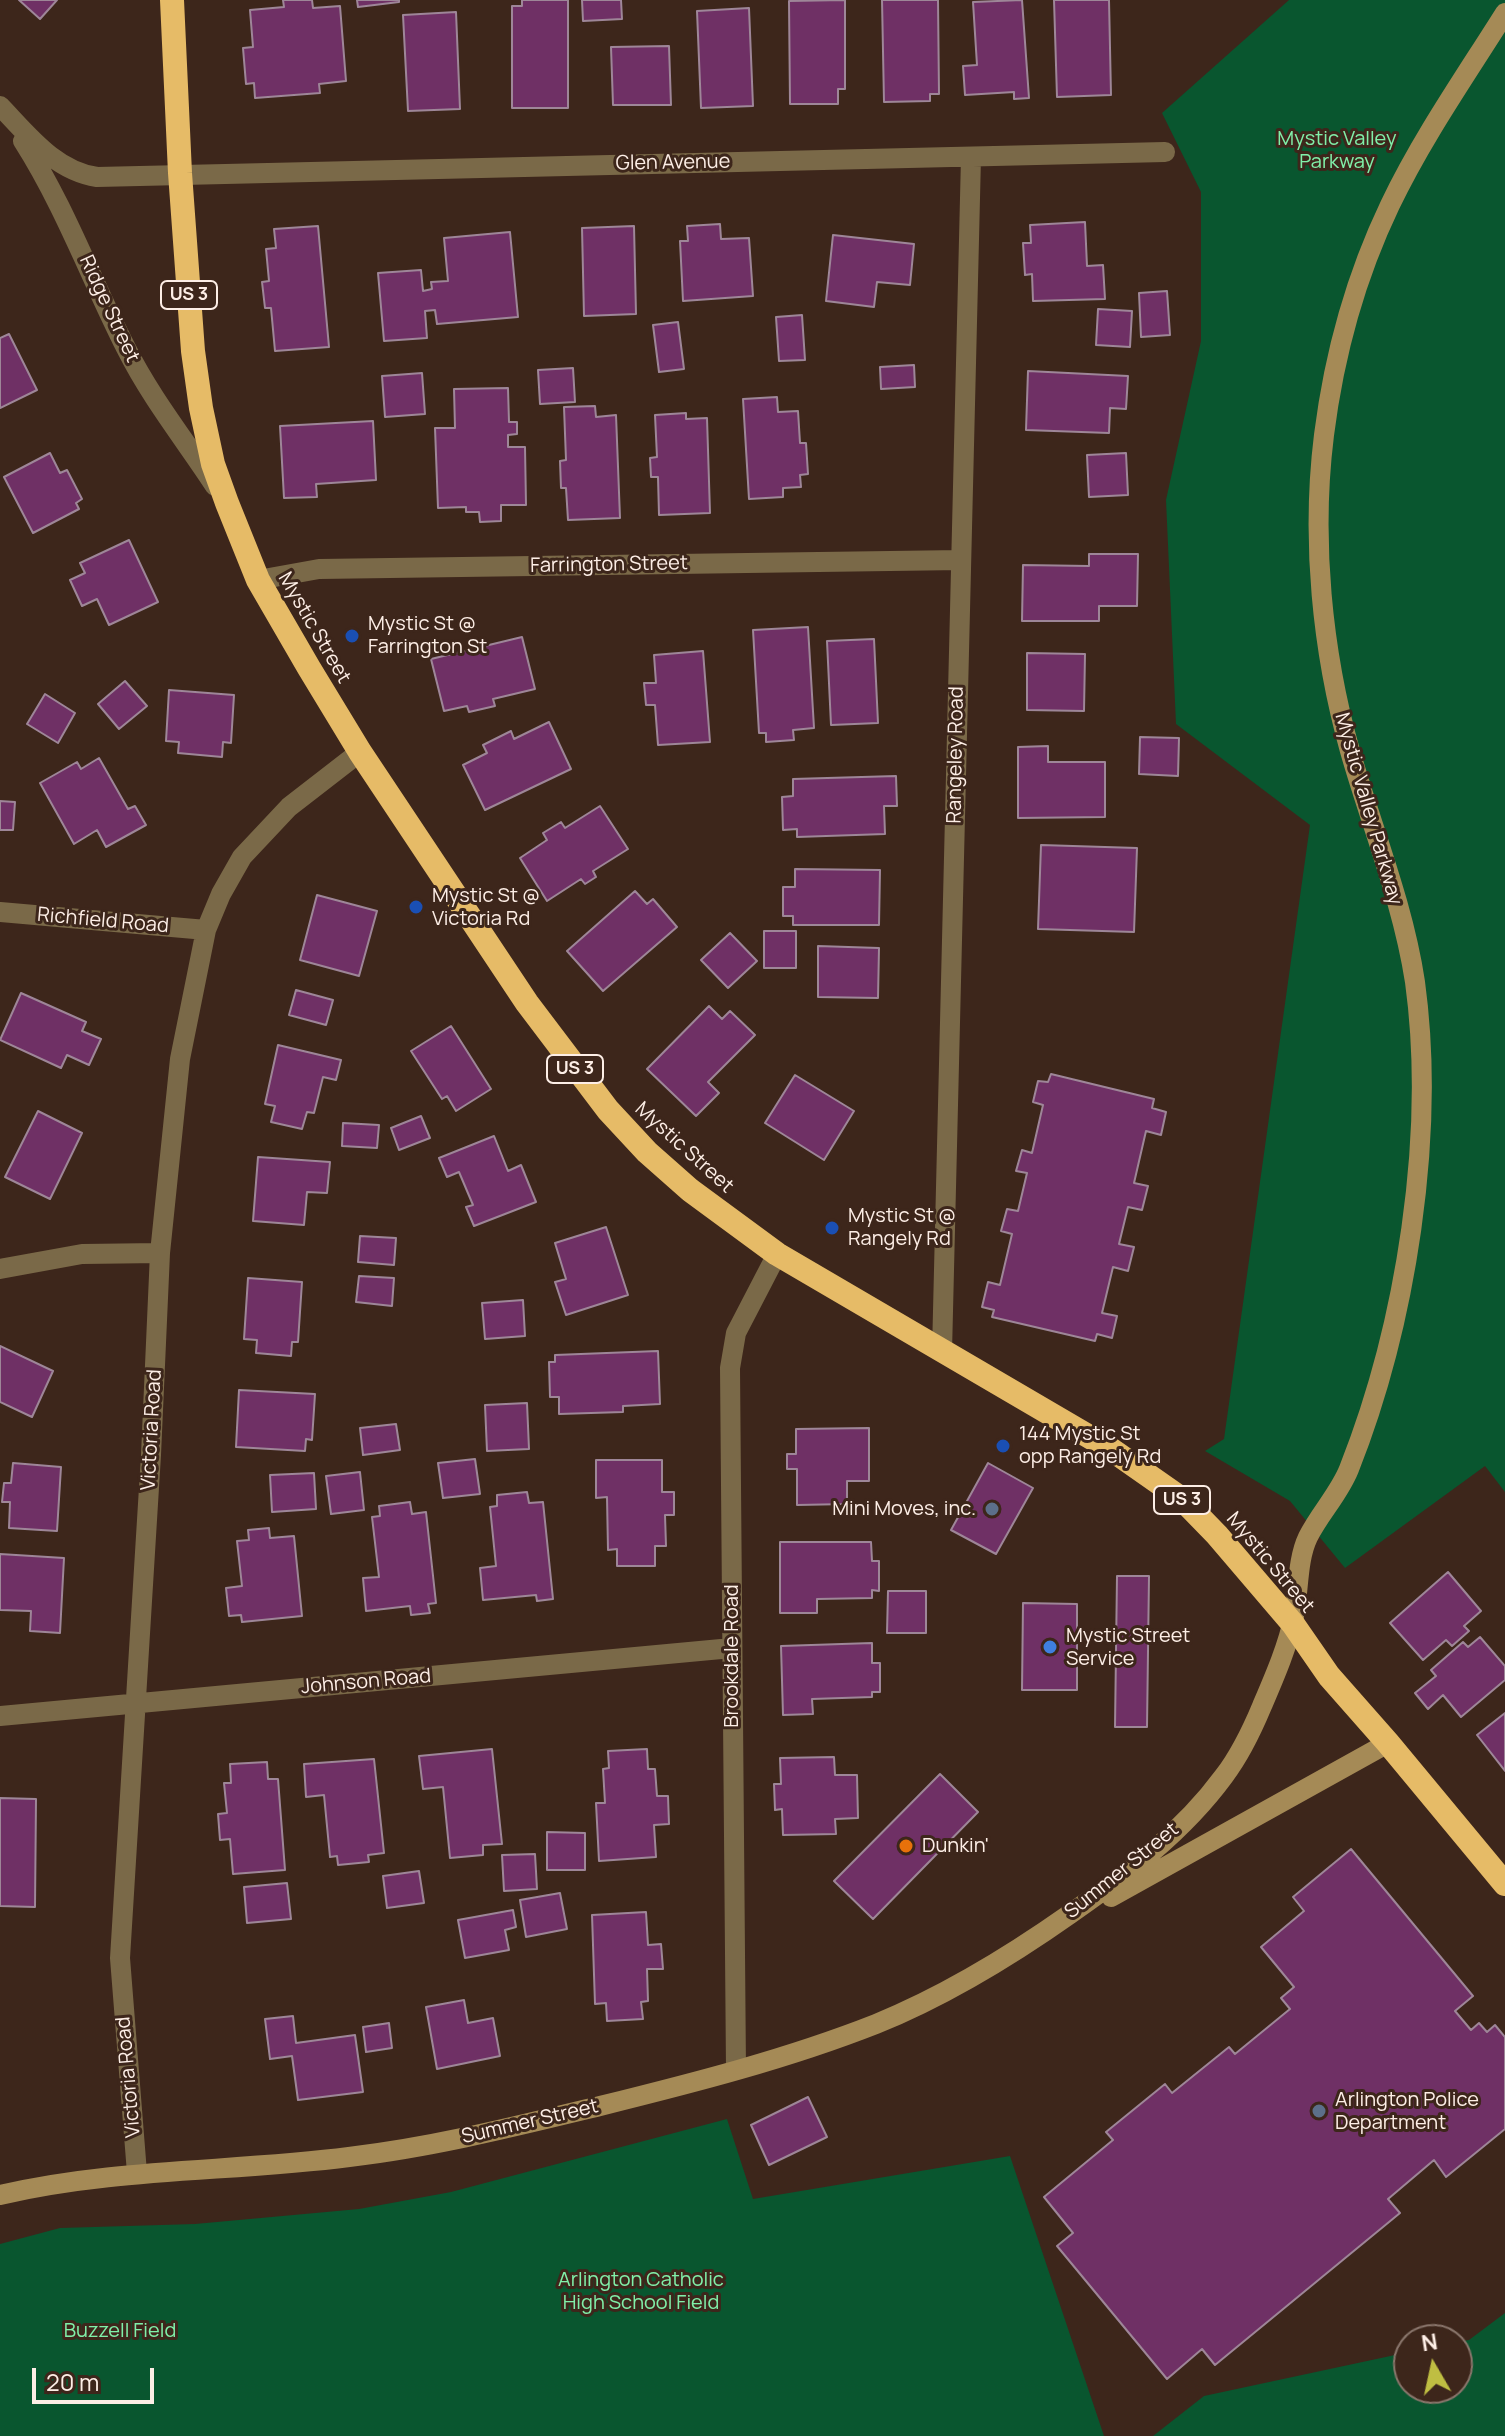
<!DOCTYPE html>
<html>
<head>
<meta charset="utf-8">
<style>
	body { margin:0 }
	#map { position:relative; width:1505px; height:2436px; overflow:hidden; background:#3d261b; font-family:Manrope,sans-serif }
	canvas { display:block }
	.north { position:absolute; left:1393px; top:2324px; width:80px; height:80px; box-sizing:border-box; background:#3d261b; border:2px solid #8a766c; border-radius:50%; rotate:351deg; font-size:22px; font-weight:700; line-height:32px; text-align:center; color:#fdeee6 }
	.north::after { content:''; display:block; margin:auto; width:28px; height:36px; background:#bfbe42; clip-path:polygon(50% 0,100% 100%,50% 72%,0 100%) }
	.scale { position:absolute; left:32px; top:2368px; width:122px; height:36px; box-sizing:border-box; border:4px solid #fdeee6; border-top:0; padding-left:10px; font-size:24px; line-height:28px; white-space:nowrap; color:#fdeee6; -webkit-text-stroke:6px #3d261b; paint-order:stroke }
</style>
</head>
<body>
<div id="map">
<canvas width="1505" height="2436"></canvas>
<div class="north">N</div>
<div class="scale">20 m</div>
</div>
<script>
const c = document.querySelector('canvas').getContext('2d');
c.lineJoin = 'round';
function paint(path, color) { c.fillStyle = color; c.fill(path, 'evenodd'); }
function strokePath(path, color, width, dash) { c.strokeStyle = color; c.lineWidth = width; c.lineCap = dash ? 'butt' : 'round'; c.setLineDash(dash || []); c.stroke(path); }
function drawText(font, color, halo, rows, align = 'center') {
  c.font = font + ' Manrope,sans-serif'; c.lineWidth = 6; c.setLineDash([]); c.textBaseline = 'middle'; c.strokeStyle = halo; c.fillStyle = color; for (const [text, x, y, turn = 0] of rows) {
    c.save(); c.translate(x, y); c.rotate((+turn || 0) * Math.PI / 180); c.textAlign = isNaN(turn) ? turn : align; if (halo) c.strokeText(text, 0, 0); c.fillText(text, 0, 0); c.restore();
  }
}
const green = new Path2D(`
	M1289,0h216v1492l-20,-26 -140,102 -55,-67 -85,-50 19,-12 86,-614 -134,-101 -10,-224 35,-159v-149l-39,-79z
	M727,2119l26,80 257,-43 94,280h-1104v-192l60,-16 135,-4 164,-15 92,-17z
	M1505,2313v123h-352l51,-40 205,-44v36h48v-46l12,-2z`);
const building = new Path2D(`
	M19,0h38l-17,19z
	M283,0h29l1,8 27,-2 6,75 -27,3 1,9 -65,5 -1,-15 -8,1 -3,-36 10,-1 -3,-37 34,-3z
	M357,0h42v2l-41,5z
	M522,0h46v108h-56v-102h10z
	M582,0h39l1,19 -39,2z
	M845,0v89h-7v15h-48l-1,-103z
	M882,0h56l1,94h-9v7l-46,1z
	M1022,0l7,98 -15,1v-7l-49,3 -2,-29 14,-1 -4,-63z
	M1054,0h55l2,95 -54,2z
	M749,8l4,98 -52,2 -4,-97z
	M456,12l4,97 -52,2 -5,-96z
	M669,46l2,59h-58l-2,-58z
	M1085,222l2,44 16,-1 2,34 -72,2 -1,-27 -7,1 -2,-32h8l-1,-18z
	M720,224l1,15 28,-1 4,58 -70,5 -3,-60h8l-1,-15z
	M318,226l11,121 -54,4 -4,-43h-6l-3,-26 7,-1 -3,-32 10,-1 -2,-19z
	M634,226l2,88 -52,2 -2,-88z
	M510,232l8,85 -81,7 -2,-14 -10,1 2,27 -43,3 -6,-68 43,-3 2,21 9,-2 -1,-7 17,-1 -4,-43z
	M833,235l81,9 -4,41 -33,-3 -3,25 -48,-6z
	M1167,291l3,44 -29,2 -2,-44z
	M1098,309l34,2 -2,36 -34,-2z
	M802,315l3,45 -26,1 -3,-44z
	M678,322l6,47 -25,3 -6,-47z
	M9,334l28,56 -37,18v-70z
	M914,365l1,22 -34,2 -1,-22z
	M573,368l2,34 -35,2 -2,-34z
	M1028,371l100,5 -2,33 -16,-1 -1,25 -83,-3z
	M422,373l3,41 -40,3 -3,-41z
	M508,388l1,34h8v12l-9,1v12h17l1,58h-25v16l-21,1 -1,-10h-13v-5l-28,1 -3,-80h20l-1,-39z
	M777,397l1,15 20,-1 2,32h6l2,31 -8,1 1,12 -18,1v9l-34,2 -6,-100z
	M595,406l1,11 20,-2 4,103 -52,2 -2,-32h-5l-1,-27 6,-1 -2,-53z
	M686,413v6l21,-1 3,95 -51,2 -1,-38h-7l-1,-19 7,-1 -2,-42z
	M373,421l3,59 -60,4 1,13 -33,1 -4,-72z
	M50,453l10,20 7,-3 15,29 -6,4 3,6 -46,24 -29,-56z
	M1126,453l2,42 -39,2 -2,-42z
	M129,540l29,62 -49,23 -12,-26 -15,7 -12,-26 15,-7 -5,-10z
	M1089,554h49l-1,52h-38v15h-77l1,-56 66,1z
	M808,627l6,101 -21,2 1,10 -28,2v-9h-7l-6,-103z
	M522,637l13,52 -42,10 2,7 -26,6 -2,-6 -23,5 -13,-52z
	M874,639l4,84 -47,2 -4,-84z
	M703,651l7,91 -52,3 -3,-40h-9l-2,-22h12l-2,-28z
	M1027,653l58,1 -1,57 -57,-1z
	M125,681l22,25 -28,23 -21,-25z
	M169,690l65,5 -3,48 -8,-1 -1,15 -44,-4 1,-11 -13,-1z
	M45,694l30,19 -17,30 -31,-19z
	M549,722l22,47 -86,41 -22,-45 24,-12 -4,-8 28,-14 3,8z
	M1140,737l39,1 -1,38 -39,-2z
	M1048,746v16h57v55l-87,1v-71z
	M99,758l29,51 7,-3 11,19 -40,22 -9,-17 -23,14 -34,-61 37,-21 4,7z
	M896,776l1,30h-13l1,28 -88,3v-8l-14,1 -1,-33 11,-1v-17z
	M0,801l15,1 -2,28h-13z
	M600,806l28,43 -35,22 3,6 -11,7 -4,-5 -34,22 -27,-43 27,-18 -4,-7 18,-11 4,6z
	M1041,845l96,3 -3,84 -96,-3z
	M795,869l85,1 -1,55h-86v-9h-10v-29h12z
	M635,891l12,13 6,-5 24,28 -74,64 -36,-40z
	M317,895l60,16 -18,65 -59,-16z
	M764,931h32v37h-32z
	M730,933l27,28 -29,27 -27,-28z
	M818,946l61,2 -1,50 -60,-1z
	M296,990l37,10 -7,25 -37,-10z
	M21,993l65,29 -4,9 19,8 -12,26 -22,-10 -6,13 -61,-28z
	M709,1006l13,13 8,-8 25,24 -47,47 11,11 -23,23 -49,-47z
	M451,1026l40,63 -35,22 -9,-15 -5,3 -31,-48z
	M278,1045l63,15 -5,20 -13,-3 -9,36 -7,-1 -5,17 -31,-7 4,-16 -10,-2z
	M1051,1074l103,25 -2,9 14,4 -5,23 -15,-4 -12,52 14,3 -6,24 -14,-3 -9,37 15,3 -6,24 -15,-4 -11,46 15,3 -5,22 -15,-4 -2,7 -103,-24 2,-7 -12,-3 6,-25 12,3 12,-51 -11,-3 6,-22 11,2 9,-38 -11,-2 6,-21 10,3 11,-48 -10,-3 5,-21 10,1z
	M795,1075l59,36 -30,49 -59,-37z
	M38,1111l44,22 -32,66 -45,-22z
	M421,1116l9,22 -31,12 -8,-22z
	M343,1123l36,2 -2,23 -35,-2z
	M494,1136l14,35 13,-6 15,37 -62,24 -8,-19 7,-2 -14,-33 -12,5 -8,-19z
	M258,1157l72,5 -3,31 -20,-1 -3,33 -51,-4z
	M606,1227l22,68 -62,20 -11,-33 11,-3 -11,-36z
	M360,1236l36,2 -2,27 -36,-3z
	M359,1276l35,2 -2,28 -36,-4z
	M248,1278l54,4 -4,60h-6l-1,14 -35,-3 1,-13 -13,-1z
	M523,1300l2,36 -40,3 -3,-36z
	M0,1346l53,25 -21,46 -32,-15z
	M658,1351l2,53 -37,2v6l-64,2v-17h-9l-1,-35h6v-7z
	M239,1390l76,4 -3,46 -6,-1 -1,12 -69,-4z
	M527,1403l2,46 -42,2 -2,-46z
	M396,1424l4,26 -37,5 -3,-27z
	M869,1428v53h-22v23l-50,1v-36h-10v-15h9v-25z
	M475,1459l5,35 -37,4 -5,-35z
	M596,1460h66v32h12v23h-9l1,31h-11v20h-38v-17l-9,1 -1,-53 -11,1z
	M13,1463l48,4 -4,64 -48,-3 1,-26h-8l2,-19h7z
	M988,1463l45,25 -37,66 -45,-24z
	M360,1472l4,38 -33,4 -5,-38z
	M314,1473l2,36 -44,3 -2,-37z
	M527,1492l2,11 14,-1 10,97 -16,2 -1,-6 -53,5 -3,-32 16,-2 -6,-59 7,-1v-11z
	M410,1502l2,12 14,-2 10,91 -8,1 2,9 -19,2 -1,-9 -44,5 -3,-33 16,-1 -7,-60 8,-1 -1,-10z
	M269,1528l1,10 24,-2 8,80 -60,6 -1,-7 -12,1 -3,-28 16,-2 -5,-45 12,-1 -1,-10z
	M780,1542h91l1,19h7v30l-7,-1v8l-55,1v14h-37z
	M0,1554l64,4 -4,75 -30,-2 1,-20 -31,-1z
	M1448,1572l33,39 -17,15 5,5 -17,15 -6,-6 -23,20 -33,-37z
	M1117,1576h32l-2,151h-32z
	M888,1591h38v42h-39z
	M1023,1603l54,1v86h-55z
	M1480,1637l25,29v14l-44,37 -18,-22 -15,14 -13,-16 21,-17 -5,-6 32,-28 5,5z
	M872,1643v20h8v29h-8v5l-60,2 1,15 -30,1 -2,-69z
	M1505,1713v58l-28,-36z
	M492,1749l10,95 -19,1v10l-33,3 -7,-71 -20,2 -4,-33z
	M647,1749l1,20h7l2,27h11l1,28 -15,1 2,32 -57,4 -3,-58h9l-2,-34 6,-1 -1,-17z
	M834,1757l1,18h22l1,43 -23,1 1,15 -53,1 -1,-26 -7,1 -1,-26h7l-1,-26z
	M374,1759l10,94 -16,2 1,7 -31,3 -1,-9 -7,1 -6,-62 -18,2 -2,-33z
	M267,1762l1,17h10l7,91 -52,4 -3,-35 -10,1 -2,-26 9,-1 -3,-30h7l-1,-19z
	M940,1774l38,38 -105,107 -39,-38z
	M0,1798l36,1 -1,108 -35,-1z
	M547,1832l38,1v37h-38z
	M1351,1849l122,147 -18,15 16,19 8,-7 8,9 8,-7 10,12v92l-59,48 -12,-17 -46,39 12,14 -185,152 -13,-16 -35,30 -110,-133 16,-13 -29,-36 69,-57 -7,-8 59,-48 7,9 57,-46 6,7 55,-45 -9,-11 13,-11 -33,-40 43,-36 -11,-14z
	M535,1854l2,35 -33,2 -2,-36z
	M419,1871l5,32 -37,5 -4,-32z
	M287,1883l4,36 -44,4 -3,-36z
	M560,1893l7,36 -41,8 -6,-37z
	M513,1910l3,17 -11,3 4,20 -44,8 -7,-38z
	M646,1912l2,33 13,-1 2,25h-16l1,32 -7,1 2,17 -36,2 -1,-18 -11,1 -3,-89z
	M464,2000l4,23 25,-5 7,38 -63,13 -11,-62z
	M293,2016l3,27 59,-8 8,57 -65,8 -6,-44 -22,3 -5,-40z
	M389,2023l3,25 -26,4 -3,-25z
	M808,2097l19,40 -58,28 -18,-40z`);
const street = new Path2D(`
	M0,106c28,29 55,65 97,71l1068,-25
	M23,141c42,66 68,138 103,207 25,50 59,92 89,138
	M258,580l61,-11 642,-9
	M0,912l206,18
	M0,1269l82,-15 78,-1
	M942,1352l29,-1195
	M0,1716l732,-68
	M736,2069l-6,-701 6,-35 41,-79
	M137,2173l-17,-215 31,-503 9,-202 20,-194 26,-129 15,-36 21,-37 47,-50 71,-55`);
const secondary = new Path2D(`
	M1111,1897l277,-154
	M0,2195c115,-27 233,-23 349,-38 85,-10 168,-31 251,-51 93,-23 187,-47 276,-82 69,-28 133,-67 194,-110 56,-39 113,-82 154,-138 16,-21 28,-46 38,-70 12,-28 26,-60 32,-90 5,-26 3,-56 14,-79 12,-24 31,-43 41,-68 57,-144 87,-333 66,-487 -12,-79 -43,-154 -65,-231 -28,-100 -39,-212 -26,-316 10,-79 32,-159 66,-230 32,-67 76,-130 115,-192`);
const highway = new Path2D(`
	M172,0l8,173 13,178 8,57 12,56 14,39 31,77 51,88 51,84 167,251 81,107 39,42 43,38 87,64 335,196 70,49 35,36 76,89 36,52 59,67 117,141`);
const markers = [
	[352,636,8,"#1a4fb4"],
	[416,907,8,"#1a4fb4"],
	[832,1228,8,"#1a4fb4"],
	[1003,1446,8,"#1a4fb4"],
	[992,1509,8,"#5c6f8a"],
	[1050,1647,8,"#3f7fe0"],
	[906,1846,8,"#e8710a"],
	[1319,2111,8,"#5c6f8a"]
];
const shields = [
	[189,295,56],
	[575,1069,56],
	[1182,1500,56]
];
const shieldNames = [
	["US 3",189,295],
	["US 3",575,1069],
	["US 3",1182,1500]
];
const parkNames = [
	["Mystic Valley",1337,139],
	["Parkway",1337,162],
	["Arlington Catholic",641,2280],
	["High School Field",641,2303],
	["Buzzell Field",120,2331]
];
const streetNames = [
	["Glen Avenue",673,163,-1],
	["Ridge Street",109,309,65],
	["Farrington Street",609,565,-1],
	["Mystic Street",314,628,60],
	["Rangeley Road",956,755,-89],
	["Mystic Valley Parkway",1368,809,74],
	["Richfield Road",103,921,5],
	["Mystic Street",684,1148,42],
	["Victoria Road",152,1430,-87],
	["Mystic Street",1270,1563,50],
	["Brookdale Road",732,1656,-90],
	["Johnson Road",366,1682,-5],
	["Summer Street",1122,1871,-39],
	["Victoria Road",129,2077,-95],
	["Summer Street",530,2122,-13]
];
const poiNames = [
	["Mystic St @",368,624],
	["Farrington St",368,647],
	["Mystic St @",432,896],
	["Victoria Rd",432,919],
	["Mystic St @",848,1216],
	["Rangely Rd",848,1239],
	["144 Mystic St",1019,1434],
	["opp Rangely Rd",1019,1457],
	["Mini Moves, inc.",976,1509,"right"],
	["Mystic Street",1066,1636],
	["Service",1066,1659],
	["Dunkin'",922,1846],
	["Arlington Police",1335,2100],
	["Department",1335,2123]
];
paint(green, '#09562f');
paint(building, '#6f3065');
strokePath(building, '#9e8698', 2);
strokePath(street, '#7a6948', 20);
strokePath(secondary, '#a58a56', 20);
strokePath(highway, '#e6bb67', 24);
for (const [x, y, r, color] of markers) { const dot = new Path2D(); dot.arc(x, y, r, 0, 2 * Math.PI); c.fillStyle = color; c.fill(dot); strokePath(dot, '#3d261b', 3); }
for (const [x, y, w] of shields) { const box = new Path2D(); box.roundRect(x - w / 2, y - 14, w, 28, 6); c.fillStyle = '#3d261b'; c.fill(box); strokePath(box, '#fdeee6', 2); }
drawText('bold 18px', '#fdeee6', null, shieldNames);
drawText('20px', '#80f0a9', '#3d261b', parkNames);
drawText('20px', '#fdeee6', '#3d261b', streetNames);
drawText('20px', '#fdeee6', '#3d261b', poiNames, 'left');
</script>
</body>
</html>
